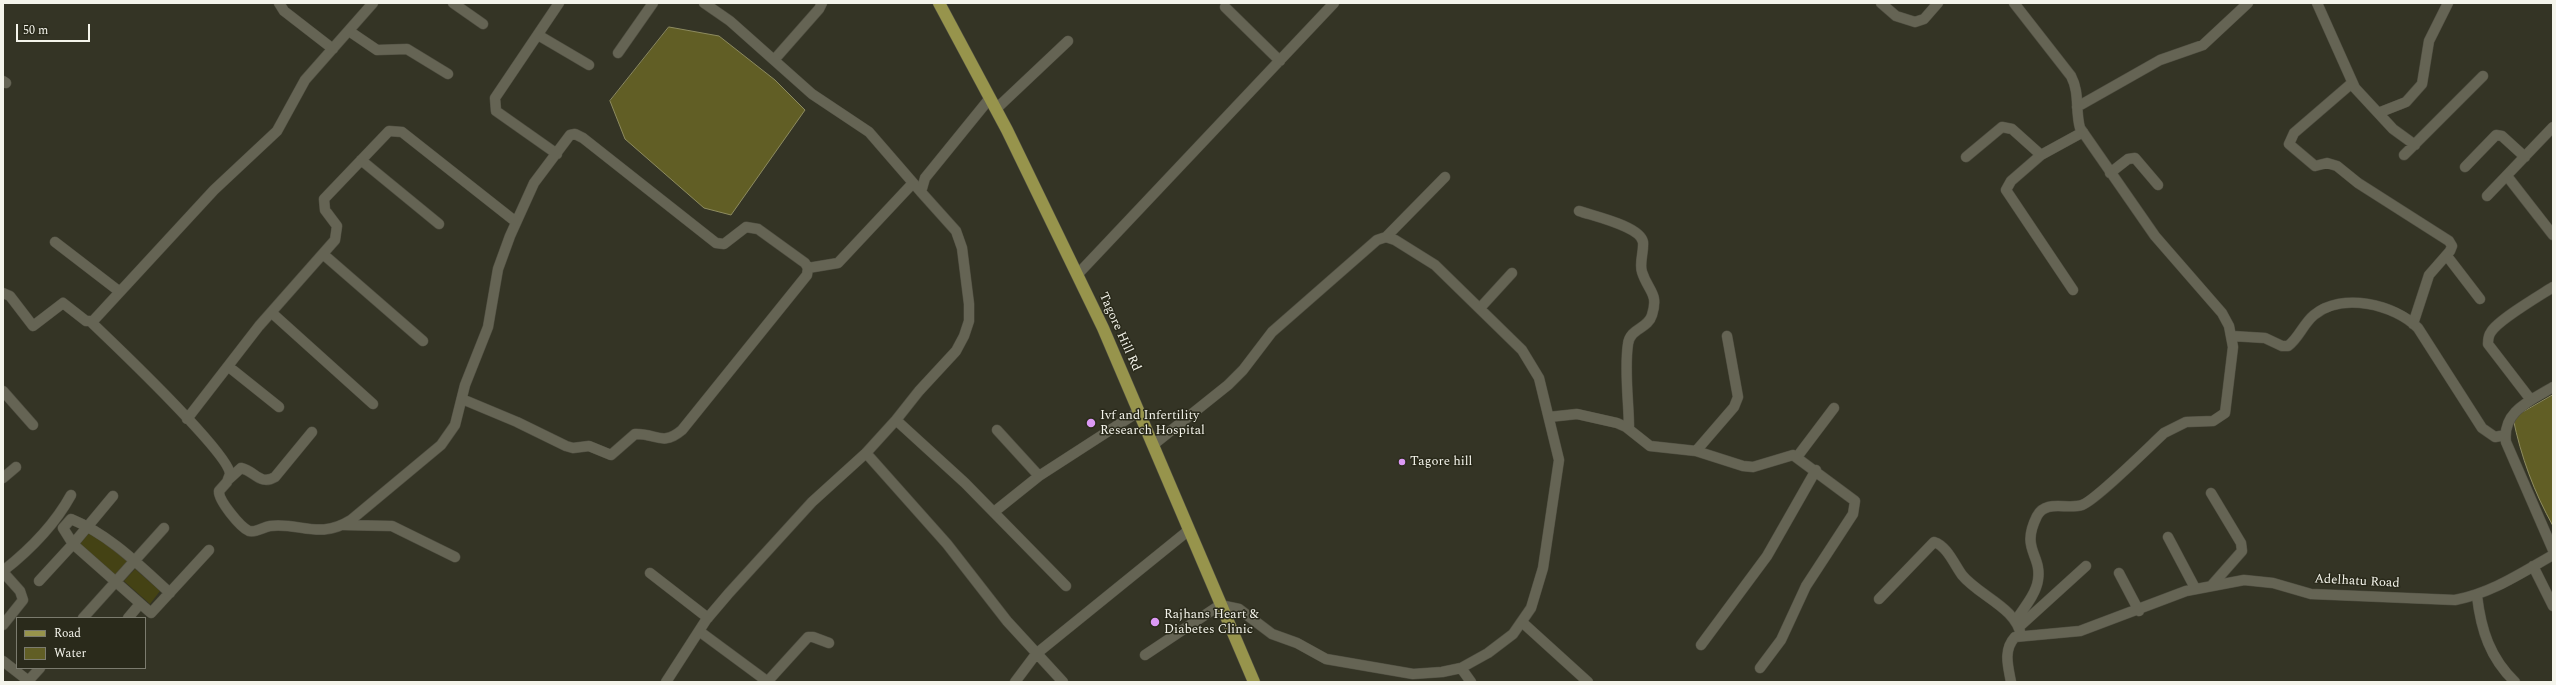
<!DOCTYPE html>
<html>
<head>
<meta charset="utf-8">
<style>
	body { margin:0 }
	#map { position:relative; width:2556px; height:685px; overflow:hidden; background:#343425; font-family:Spectral,serif }
	canvas { display:block }
	.frame { position:absolute; inset:0; border:4px solid #f4f4eb; pointer-events:none }
	.legend { position:absolute; left:16px; top:617px; width:130px; height:52px; box-sizing:border-box; background:#2a2a1b; border:1px solid #7b7b6e; margin:0; padding:5px 7px; list-style:none; font-size:12px; color:#f4f4eb }
	.legend li { display:flex; align-items:center; gap:8px; height:20px }
	.legend b { width:20px; border:1px solid #7b7b6e }
	.scale { position:absolute; left:16px; top:24px; width:74px; height:18px; box-sizing:border-box; border:2px solid #f4f4eb; border-top:0; padding-left:5px; font-size:12px; line-height:14px; white-space:nowrap; color:#f4f4eb; -webkit-text-stroke:3px #2a2a1b; paint-order:stroke }
</style>
</head>
<body>
<div id="map">
<canvas width="2556" height="685"></canvas>
<div class="frame"></div>
<ul class="legend">
<li><b style="height:5px;background:#97944c"></b>Road</li>
<li><b style="height:11px;background:#615e25"></b>Water</li>
</ul>
<div class="scale">50 m</div>
</div>
<script>
const c = document.querySelector('canvas').getContext('2d');
c.lineJoin = 'round';
function paint(path, color) { c.fillStyle = color; c.fill(path, 'evenodd'); }
function strokePath(path, color, width, dash) { c.strokeStyle = color; c.lineWidth = width; c.lineCap = dash ? 'butt' : 'round'; c.setLineDash(dash || []); c.stroke(path); }
function drawText(font, color, halo, rows, align = 'center') {
  c.font = font + ' Spectral,serif'; c.lineWidth = 3; c.setLineDash([]); c.textBaseline = 'middle'; c.strokeStyle = halo; c.fillStyle = color; for (const [text, x, y, turn = 0] of rows) {
    c.save(); c.translate(x, y); c.rotate((+turn || 0) * Math.PI / 180); c.textAlign = isNaN(turn) ? turn : align; if (halo) c.strokeText(text, 0, 0); c.fillText(text, 0, 0); c.restore();
  }
}
const green = new Path2D(`
	M89,533l20,12 19,16 -13,15 -36,-31z
	M135,569l25,22 -10,13 -26,-23z`);
const water = new Path2D(`
	M669,27l50,9 56,44 30,30 -74,105 -27,-7 -79,-69 -15,-38z
	M2553,395v131c-19,-34 -32,-69 -40,-108z`);
const minor = new Path2D(`
	M279,3l5,8 49,38
	M453,3l30,21
	M704,3l26,18 82,73 57,38 52,60
	M1881,3l15,13 19,6 9,-3 14,-16
	M2014,3l57,73c9,17 4,34 9,52l75,108 67,77 7,13 4,21 -8,66 -12,8 -27,1 -22,11c-15,14 -68,67 -82,72 -15,5 -36,-6 -45,11 -17,34 5,38 1,64 -2,14 -14,28 -22,40
	M2317,3l38,85 38,41 22,16
	M1225,7l55,54
	M349,31l28,19 30,-1 41,25
	M538,35l51,30
	M618,53l35,-50
	M774,60l45,-51 3,-6
	M3,81l3,2
	M2352,83l-58,50 -5,11 26,22 12,-3 10,3 21,17 91,58 3,5 -2,5 -21,24 -16,49
	M2077,107l83,-47 43,-15 45,-42
	M996,109l72,-68
	M2378,113l28,-11 16,-18 7,-43 19,-38
	M557,154l-61,-43 -1,-13 64,-95
	M2041,155l-30,26 -5,9 67,100
	M2404,155l79,-79
	M1966,157l36,-30 10,2 29,26 42,-23
	M361,160l78,64
	M2465,167l31,-32 6,1 23,21
	M2110,173l18,-14 7,-1 23,27
	M2507,176l46,59
	M2487,196l66,-69
	M1579,211c14,5 61,15 64,31 1,10 -4,21 -1,30 6,19 17,21 10,43 -4,14 -22,13 -24,29 -4,26 1,59 1,85
	M1386,237l59,-60
	M55,242l65,50
	M323,254l100,87
	M2447,256l33,43
	M808,268l30,-5 75,-80
	M1077,275l257,-272
	M3,293l7,3 23,30 30,-23 23,18h7l121,-131 63,-59 28,-51 68,-77
	M1480,308l32,-35
	M272,313l101,91
	M91,322c22,21 138,131 139,152l-3,8 -8,9c-1,9 21,36 30,40 7,2 14,-4 21,-5 30,-4 49,14 81,-6l90,-75 14,-20 10,-40 23,-58 10,-58 12,-33 24,-53 36,-48 5,-1 8,4 133,105 8,1 22,-17 12,2 47,34 3,5 -1,7 -125,155c-20,17 -26,3 -47,4l-24,21 -22,-9 -16,2 -7,-2 -49,-24 -55,-23
	M2232,336l33,2 17,8h6c11,-8 15,-22 26,-31 28,-23 80,-11 104,13l64,100 13,9 10,-2
	M229,367l50,40
	M2553,387c-23,14 -51,24 -47,55l47,108
	M3,391l30,34
	M2531,400l-43,-56c0,-4 0,-8 3,-12 7,-12 48,-36 62,-45
	M1549,417l28,-3 40,9 9,4 24,19 46,5 47,15 10,1 40,-12 62,46 -2,13 -47,72 -25,54 -21,28
	M187,419l72,-93 76,-86 2,-14 -12,-16 -1,-11 65,-68 13,1 114,90
	M896,420l69,63 101,103
	M997,430l42,46
	M1696,451l38,-44 4,-10 -11,-61
	M866,453l81,91 60,77 56,61
	M1797,457l37,-49
	M3,478l13,-11
	M229,479l12,-11c14,3 19,18 34,9l37,-45
	M2211,493l30,50 1,8 -30,34
	M113,496l-40,48 -10,-16 8,-9c39,16 68,46 99,74
	M994,512l45,-36 99,-64
	M343,525l49,1 63,31
	M2168,537l27,51
	M2533,566l20,40
	M3,571c28,-22 51,-45 68,-76
	M3,572l17,19 3,9 -20,25
	M650,573l58,45
	M2119,573l20,38
	M39,581l34,-37 78,69 58,-63
	M2477,596c4,34 13,62 38,86
	M1879,599l55,-57c13,4 20,22 28,33 17,21 55,33 59,61
	M83,618l81,-90
	M128,618l11,-13
	M1523,623l65,59
	M2020,626l66,-60
	M699,631l69,51
	M1701,645l66,-89 49,-86
	M1145,655l75,-50 19,4 33,25 25,9 29,16 87,15 29,-2 19,-4 27,-15 25,-19 18,-26 12,-40 16,-108 -20,-82 -17,-28 -87,-85 -40,-25 -9,-3 -9,3 -105,92 -29,38 -15,15 -75,60
	M3,661l23,18h4l10,-11
	M1461,668l10,14
	M666,682l40,-62 23,-27 83,-91 54,-49 30,-33 23,-29 37,-40 8,-15 5,-15v-17l-7,-56 -6,-17 -35,-39 4,-14 65,-80
	M767,682l41,-45h5l16,6
	M1015,682l21,-28 153,-124
	M2011,682c-3,-16 -8,-32 4,-45l65,-6 106,-40 58,-11 29,3 38,11 144,6c37,-7 66,-27 98,-45`);
const major = new Path2D(`
	M939,3l68,127 96,198 151,354`);
const markers = [
	[1091,423,5,"#dc99f5"],
	[1402,462,4,"#dc99f5"],
	[1155,622,5,"#dc99f5"]
];
const streetNames = [
	["Tagore Hill Rd",1119,332,66],
	["Adelhatu Road",2357,582,3]
];
const poiNames = [
	["Ivf and Infertility",1100,416],
	["Research Hospital",1100,431],
	["Tagore hill",1410,462],
	["Rajhans Heart &",1164,615],
	["Diabetes Clinic",1164,630]
];
paint(green, '#444214');
paint(water, '#615e25');
strokePath(water, '#8d8b60', 1);
strokePath(minor, '#504f42', 11);
strokePath(major, '#504f42', 13);
strokePath(minor, '#656454', 10);
strokePath(major, '#97944c', 12);
for (const [x, y, r, color] of markers) { const dot = new Path2D(); dot.arc(x, y, r, 0, 2 * Math.PI); c.fillStyle = color; c.fill(dot); strokePath(dot, '#2a2a1b', 1.5); }
drawText('13px', '#f4f4eb', '#2a2a1b', streetNames);
drawText('13px', '#f4f4eb', '#2a2a1b', poiNames, 'left');
</script>
</body>
</html>
